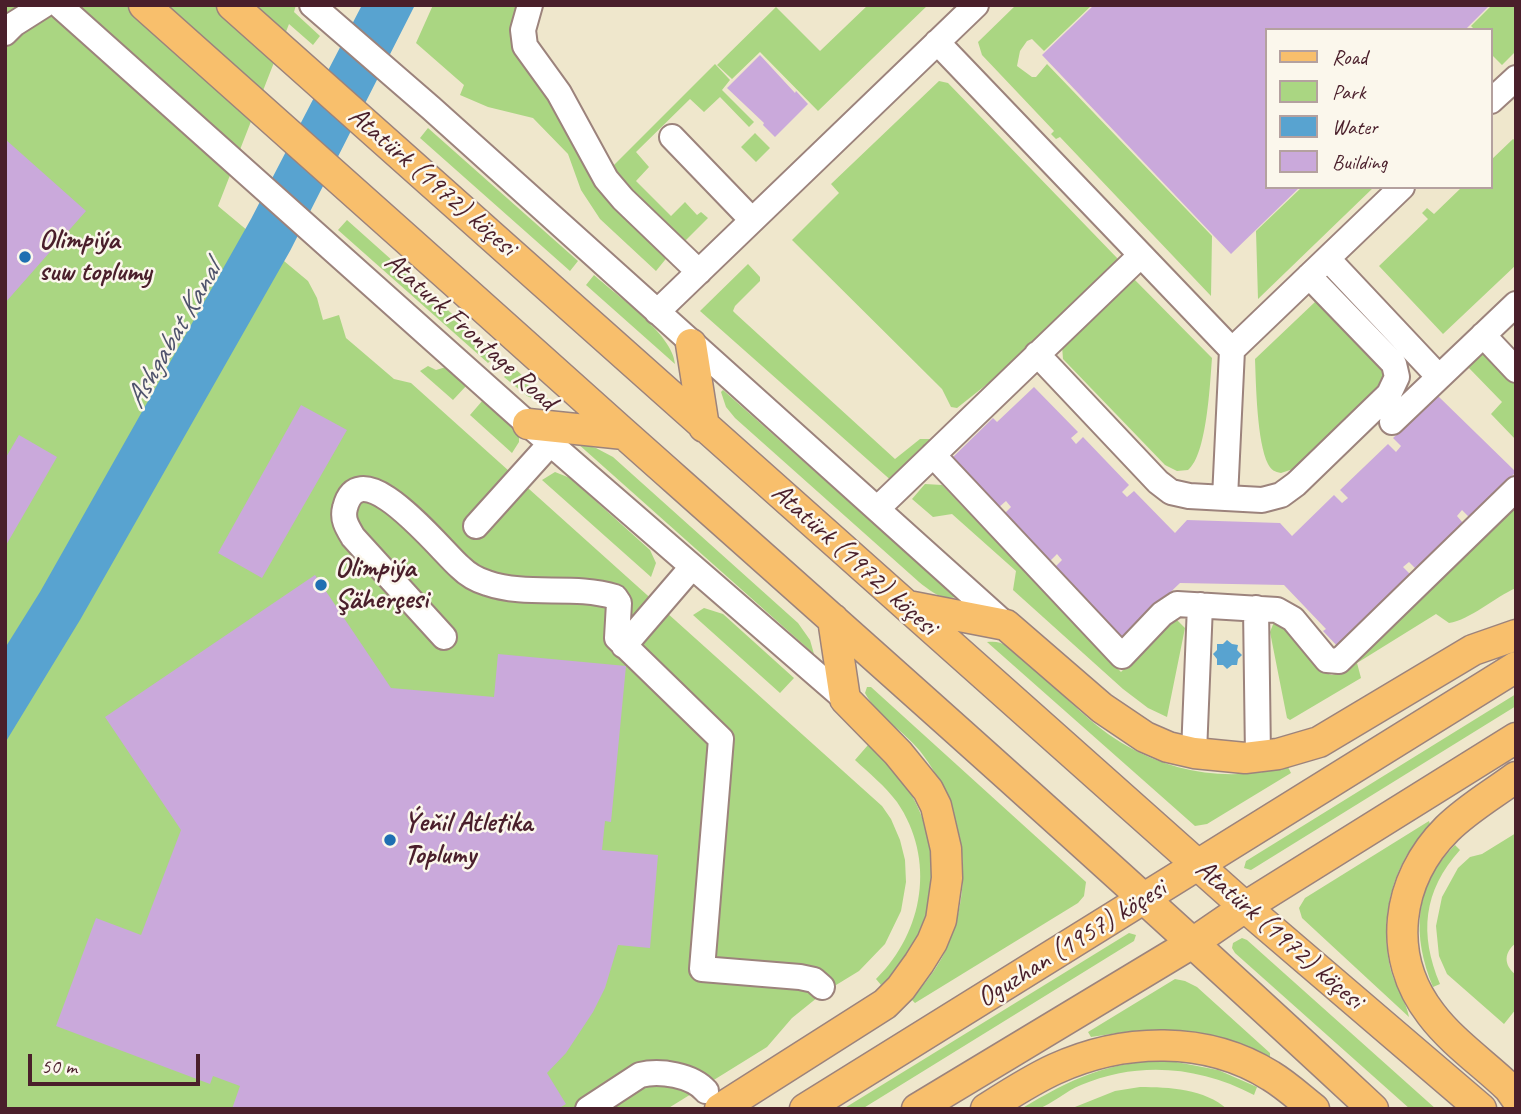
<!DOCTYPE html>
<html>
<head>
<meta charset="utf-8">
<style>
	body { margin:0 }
	#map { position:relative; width:1521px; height:1114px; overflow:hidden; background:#efe7cc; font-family:Caveat,sans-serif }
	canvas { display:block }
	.frame { position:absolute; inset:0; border:7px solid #4a1f2b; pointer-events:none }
	.legend { position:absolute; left:1265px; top:28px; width:228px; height:161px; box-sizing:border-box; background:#fbf7ec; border:2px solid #b4a19f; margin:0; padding:9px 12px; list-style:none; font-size:21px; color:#4a1f2b }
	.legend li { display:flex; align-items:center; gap:14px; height:35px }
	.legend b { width:35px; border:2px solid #b4a19f }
	.scale { position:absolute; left:28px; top:1054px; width:172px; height:32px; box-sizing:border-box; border:4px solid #4a1f2b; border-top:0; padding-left:9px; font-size:21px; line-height:24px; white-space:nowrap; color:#4a1f2b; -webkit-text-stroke:5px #fbf7ec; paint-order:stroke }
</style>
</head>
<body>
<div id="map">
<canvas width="1521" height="1114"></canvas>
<div class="frame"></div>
<ul class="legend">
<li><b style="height:9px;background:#f8bf6c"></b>Road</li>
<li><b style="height:19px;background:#aad682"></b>Park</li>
<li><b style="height:19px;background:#58a3d0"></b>Water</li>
<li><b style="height:19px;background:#caa9db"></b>Building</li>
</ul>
<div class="scale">50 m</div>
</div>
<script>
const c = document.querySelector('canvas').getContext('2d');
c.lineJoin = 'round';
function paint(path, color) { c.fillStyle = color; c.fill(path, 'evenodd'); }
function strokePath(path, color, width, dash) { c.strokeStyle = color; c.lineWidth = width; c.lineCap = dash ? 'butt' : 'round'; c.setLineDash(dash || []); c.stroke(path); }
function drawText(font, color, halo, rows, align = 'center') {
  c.font = font + ' Caveat,sans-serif'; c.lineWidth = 5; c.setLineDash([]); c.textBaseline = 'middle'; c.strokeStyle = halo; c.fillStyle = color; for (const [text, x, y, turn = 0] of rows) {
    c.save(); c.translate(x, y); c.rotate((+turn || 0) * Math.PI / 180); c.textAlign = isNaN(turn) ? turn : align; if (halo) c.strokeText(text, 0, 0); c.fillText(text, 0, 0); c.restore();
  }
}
const green = new Path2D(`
	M5,5h291l-2,7 26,24 -7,9 -24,-21 -71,182 90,75 9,17 6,22 16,-5 7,23 48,41 17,4 471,423 9,13 9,21 5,20 1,22 -5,29 -16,33 -26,27 -36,22 -31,25 -25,29 -100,62h-662z
	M433,5h85c-6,22 -8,36 3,57l148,193 -13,16 -56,-52 -19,-29 -13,-36 -35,-36 -45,-11 -28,-12 4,-10 -48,-42z
	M868,5h60l-110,106 -58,-59 -28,27 -15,-14 59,-58 44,44z
	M1016,5h76l-48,46 -12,-12 -5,2 -7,10 -3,15 15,11h4l11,-13 165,172 -1,60 -151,-159 -4,2 -5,-5 3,-3 -72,-76 -4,-13z
	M1492,5h24v46l-14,14 -11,-11v-24h-16l-4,-4z
	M715,64l15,16 -8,10 32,32 -5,5 -29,-30 -16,15 -14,-13 -54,53 13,15 -13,14 35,35 14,-14 12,13 4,-3 7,6 -26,26 -54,-55 -17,-21z
	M939,81l9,2 170,176v4l-122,114 -39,31 -6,-1 -9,-18 -150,-149 47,-47 -8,-9z
	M428,128l150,133 -8,10 -150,-133z
	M755,133l15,15 -14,14 -15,-15z
	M1513,139l3,2v124l-73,69 -64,-68 49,-47 -6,-6 5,-5 7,6 28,-27h29v-27z
	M1302,187h72l-116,112 -2,-68z
	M347,220l150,134 -9,9 -150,-133z
	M748,264l12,13v4l-25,25 -2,5 3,3 159,145 25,-20h9l5,5 -40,39 -194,-172z
	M594,275c23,21 79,59 81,89l-89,-79z
	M1133,278l79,80c-2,25 -5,97 -24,112l-11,1 -12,-6 -102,-106 -1,-13z
	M1315,302l4,1 62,61 4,12 -3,8 -83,83 -18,6c-6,-1 -10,-3 -13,-9 -11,-22 -12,-79 -13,-105z
	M1487,349l29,30v61l-25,-26 11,-12 -34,-35z
	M428,366l8,4 10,-3 21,18 -14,15 -33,-29z
	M513,367l42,38 -2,2 -26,-11 -23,-19z
	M723,390l233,207c-14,4 -27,-7 -37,-15l-184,-164 -9,-11 -5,-15z
	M483,400l32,29 4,7v6l-7,11 -42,-38z
	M577,443l19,5 17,9 185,166 12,17 4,14z
	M555,472l15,6 80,72 6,13 -5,14 -109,-97z
	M925,484l17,1 179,187 53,-55 11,11 -18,89 -19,-9 -25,-19 -110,-99 3,-19 -64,-57 -19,3 -21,-18z
	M1516,503v85c-21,9 -46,32 -67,35l-13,-9 -79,49 4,15 -71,42 -3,-2 -17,-86 4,-10 10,3 38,47 10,3 7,-2z
	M704,608l19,6 71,64 -14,15 -87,-78z
	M987,642c8,-1 14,0 20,4 11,6 20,16 29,24 29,26 57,57 91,76 51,29 105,35 161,21l3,6 -84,51 -12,2z
	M867,687h4l215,195 -2,14 -6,7 -163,100 -3,-3c12,-16 24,-30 33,-48 32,-68 20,-143 -25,-201 -17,-21 -42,-34 -55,-58z
	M1516,694v12l-265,164 -7,-2 2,-7z
	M868,745c15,13 29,27 40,44 39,62 30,147 -27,196l-5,-6c48,-47 60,-120 21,-177 -12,-16 -28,-29 -42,-42z
	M1429,821l1,3c-6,9 -14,17 -20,26 -23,36 -29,80 -19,121 5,16 15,30 18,46l-107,-99 -3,-10 6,-10z
	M1516,833l-2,65 2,45c-12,9 -13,22 0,32v34l-12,15 -57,-50 -8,-18 -3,-30 6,-29 16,-29 12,-11 12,-3z
	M1455,845l5,5c-37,41 -41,84 -20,134l-7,3c-21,-51 -20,-100 22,-142z
	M1129,933l7,2 -2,6 -272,168h-19z
	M1242,938l5,2 189,169h-26l-175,-156 -3,-5 1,-5z
	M1175,979l10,2 12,6 73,66v7c-23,-8 -45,-18 -68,-25 -37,-10 -74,-4 -111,2l-3,-5z
	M1171,1061l47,9 39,17 -3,8c-55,-29 -116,-34 -173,-10 -15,6 -29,19 -43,24 -5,1 -12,0 -17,0 51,-31 90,-49 150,-48z
	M1140,1087c29,0 65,2 87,22h-157l45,-18z`);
const water = new Path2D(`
	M362,5h53l-125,246 -210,369 -75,123v-95l35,-56 211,-373z
	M1227,640l5,4 6,1 -1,5 5,5 -4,4 -1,6h-5l-5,4 -4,-4h-6v-6l-4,-5 4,-4v-6h6z`);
const building = new Path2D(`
	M1094,5h396l-25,25h-198v157h33l-69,67 -189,-199z
	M760,55l35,38 1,-2 12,13 -33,33 -12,-12 1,-2 -37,-35z
	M5,139l81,72 -81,92z
	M1034,387l44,45 -7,6 5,6 7,-7 46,48 -7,7 5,5 7,-6 41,42 12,-13 93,3 12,13 42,-41 8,8 6,-5 -8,-8 48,-46 8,8 5,-6 -8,-8 45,-42 78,76 -47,45 -7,-7 -5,6 6,7 -47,46 -7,-7 -6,5 7,7 -45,44 2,3 -28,27 -16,-17 3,-2 -42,-44 -104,-2 -43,41 -14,19 -27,-28 3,-3 -44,-45 7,-7 -5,-6 -7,7 -46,-47 7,-7 -5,-6 -8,7 -47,-49 42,-41 4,4z
	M301,405l46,25 -85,148 -44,-25z
	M19,435l38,22 -52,90v-88z
	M315,575l76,113 103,9 4,-43 128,12 -15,156 -6,-1 -3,29 56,5 -8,93 -32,-3 -13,43 -12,24 -27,41 -19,20 19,31 -8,5h-326l8,-23 -27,-10 -3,8 -154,-58 40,-108 45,17 40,-105 -76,-113z`);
const minor = new Path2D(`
	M59,5l469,419 317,275
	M312,5l119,103 575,517
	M530,5l-7,25 2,16 34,47 47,86 17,20 76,73
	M5,33l9,-9 30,-19
	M937,42l295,308 170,-163
	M1491,101l25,-23
	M672,137l80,83
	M1328,259l111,118
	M657,312l319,-307
	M1483,335l33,35
	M1037,354l121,128 13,10 18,4 73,4 19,-5 15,-11 93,-90 8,-17 -3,-13 -85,-88
	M1392,422l124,-118
	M933,455l189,201 40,-42 15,-10 100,6 16,9 34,41 12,1 177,-172
	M1225,498l7,-148
	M877,509l264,-254
	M476,526l74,-82
	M1256,608l2,149
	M444,637l-91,-100c-6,-10 -11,-18 -8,-29 15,-61 97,44 115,59 8,8 17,13 27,16 40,14 87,1 128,14l4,6 -2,35 104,101 -19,230 98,8 14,3 8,7
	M624,646l68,-79
	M1194,753l6,-148
	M588,1109l52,-34c20,-5 52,0 66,16`);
const major = new Path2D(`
	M144,5c160,141 318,284 477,426 252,224 505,448 752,678
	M232,5l1013,902 236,202
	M691,344l13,83
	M528,424l96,10
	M908,606l98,19 96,83 43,29 23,10 26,6 51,5 33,-4 41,-12 154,-92 43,-15
	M1516,777c-23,17 -49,32 -69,52 -51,51 -61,127 -16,185 21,28 53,50 78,74l7,10
	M720,1109l165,-105 16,-16 18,-25 13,-21 9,-22 6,-42 -1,-29 -10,-43 -8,-16 -30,-37 -53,-54 -12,-80
	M805,1109l711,-442
	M917,1109l277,-167 51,-35 271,-169
	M986,1109c22,-14 45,-29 69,-40 68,-31 151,-34 216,7 15,9 29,22 43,33`);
const markers = [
	[25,257,7,"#1f6fb2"],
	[321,585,7,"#1f6fb2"],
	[390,840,7,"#1f6fb2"]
];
const streetNames = [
	["Atatürk (1972) köçesi",432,182,41],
	["Ataturk Frontage Road",470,332,42],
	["Atatürk (1972) köçesi",854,560,42],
	["Atatürk (1972) köçesi",1279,935,41],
	["Oguzhan (1957) köçesi",1072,944,-32]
];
const poiNames = [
	["Olimpiýa",39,241],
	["suw toplumy",39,273],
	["Olimpiýa",335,569],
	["Şäherçesi",335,601],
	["Ýeňil Atletika",404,824],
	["Toplumy",404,856]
];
const waterNames = [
	["Ashgabat Kanal",174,336,-60]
];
paint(green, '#aad682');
paint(water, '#58a3d0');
paint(building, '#caa9db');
strokePath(minor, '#9c837c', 28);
strokePath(major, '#9c837c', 33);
strokePath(minor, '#fff', 24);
strokePath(major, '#f8bf6c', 30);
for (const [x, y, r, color] of markers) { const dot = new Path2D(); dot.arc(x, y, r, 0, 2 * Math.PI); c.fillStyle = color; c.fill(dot); strokePath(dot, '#fbf7ec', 2.5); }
drawText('28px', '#4a1f2b', '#fbf7ec', streetNames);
drawText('bold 28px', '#4a1f2b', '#fbf7ec', poiNames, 'left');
drawText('italic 30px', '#50546d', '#fbf7ec', waterNames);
</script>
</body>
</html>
